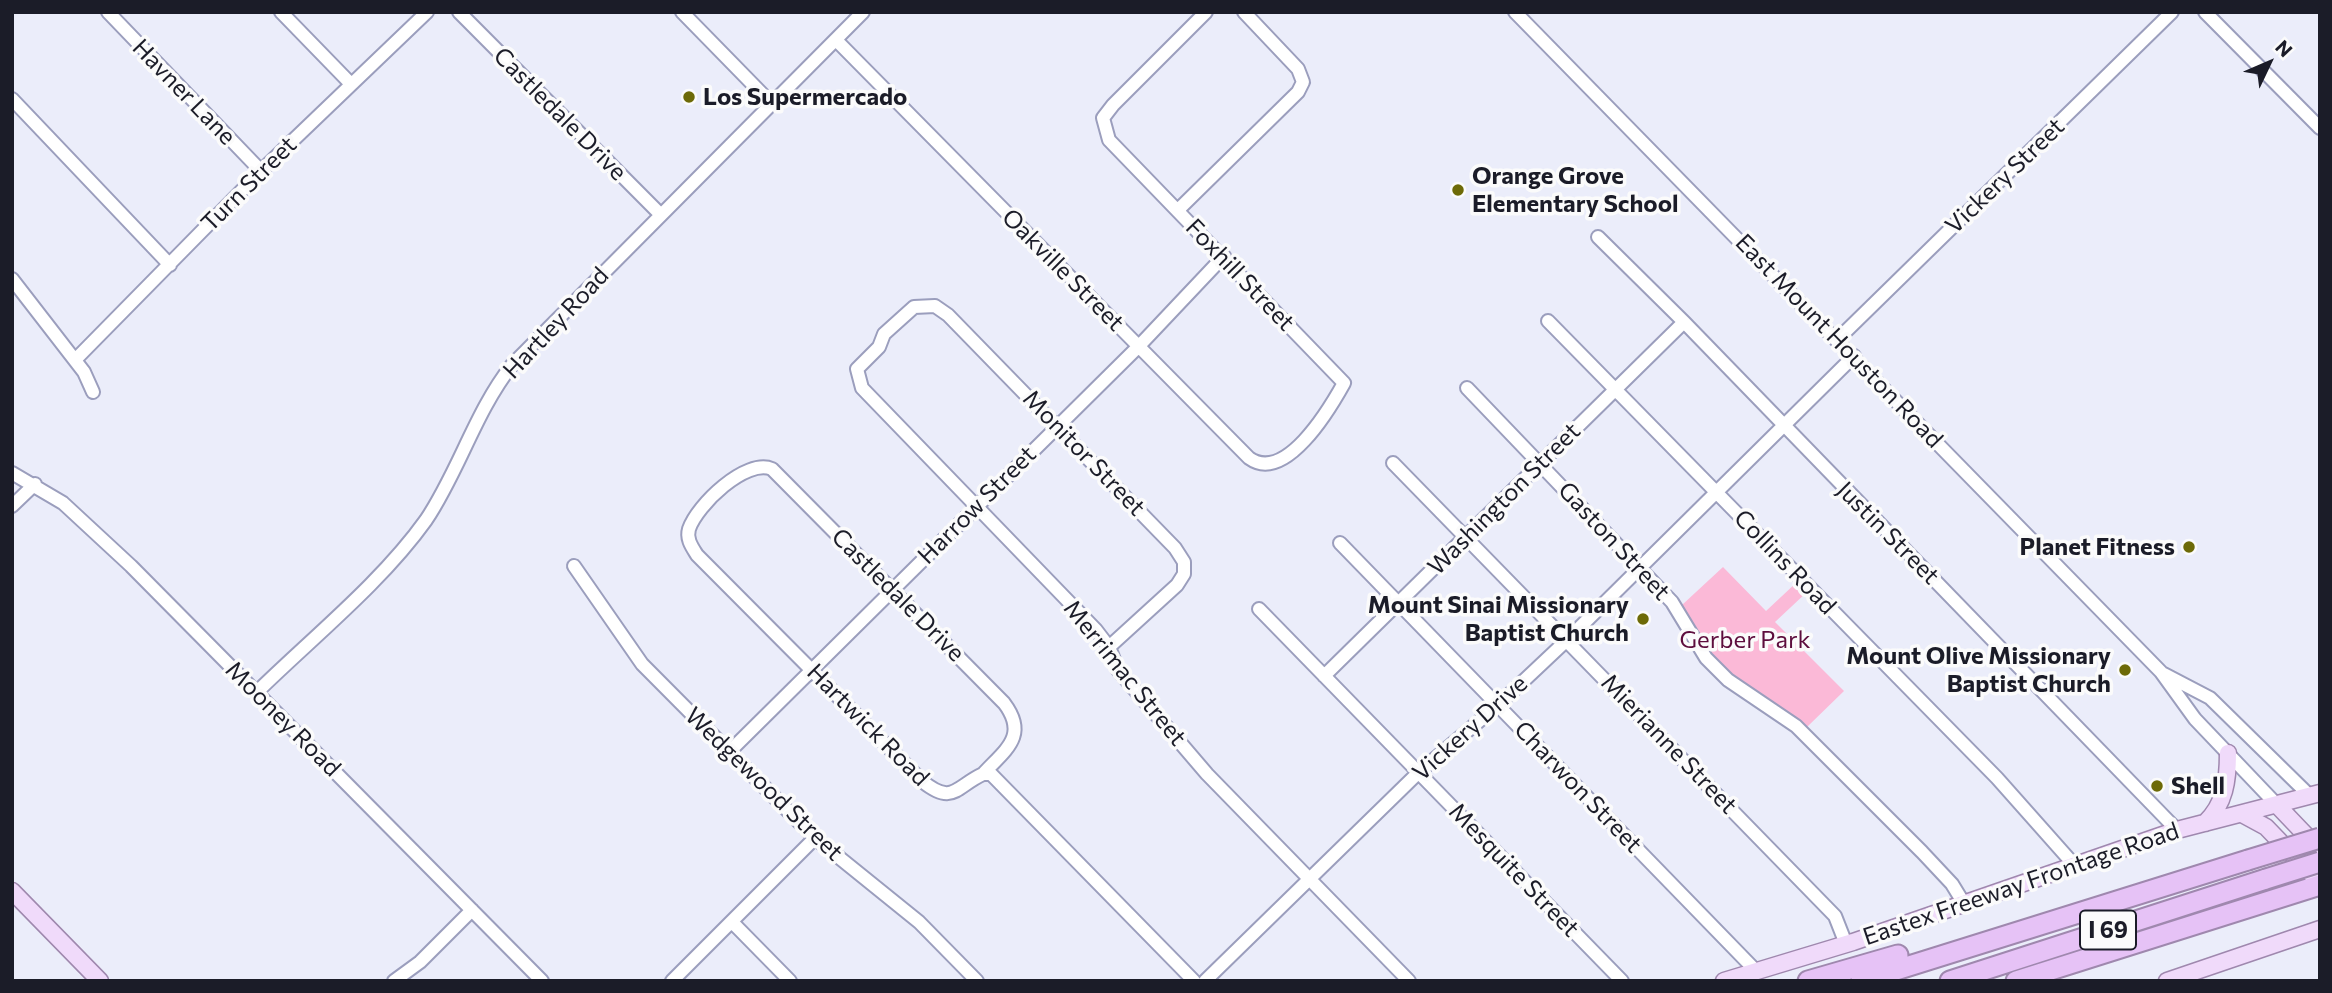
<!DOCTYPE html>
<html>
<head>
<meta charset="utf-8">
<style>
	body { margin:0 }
	#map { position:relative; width:2332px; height:993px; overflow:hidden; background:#ebedfa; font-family:Commissioner,sans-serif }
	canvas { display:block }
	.frame { position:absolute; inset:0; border:14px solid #1b1c28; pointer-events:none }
	.north { position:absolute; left:2234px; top:28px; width:70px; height:70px; -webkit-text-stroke:5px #fbfbfb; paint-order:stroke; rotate:46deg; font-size:19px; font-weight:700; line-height:28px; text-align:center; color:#1b1c28 }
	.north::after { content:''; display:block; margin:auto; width:24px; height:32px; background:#1b1c28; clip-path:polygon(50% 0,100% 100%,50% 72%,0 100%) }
</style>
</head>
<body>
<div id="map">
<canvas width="2332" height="993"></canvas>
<div class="frame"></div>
<div class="north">N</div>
</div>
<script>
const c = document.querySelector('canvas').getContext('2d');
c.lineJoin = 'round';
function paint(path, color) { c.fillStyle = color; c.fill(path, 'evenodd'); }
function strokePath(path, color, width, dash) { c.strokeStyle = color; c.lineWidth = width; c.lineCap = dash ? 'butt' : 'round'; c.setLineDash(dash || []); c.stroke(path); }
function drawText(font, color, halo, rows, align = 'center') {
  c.font = font + ' Commissioner,sans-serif'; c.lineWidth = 7; c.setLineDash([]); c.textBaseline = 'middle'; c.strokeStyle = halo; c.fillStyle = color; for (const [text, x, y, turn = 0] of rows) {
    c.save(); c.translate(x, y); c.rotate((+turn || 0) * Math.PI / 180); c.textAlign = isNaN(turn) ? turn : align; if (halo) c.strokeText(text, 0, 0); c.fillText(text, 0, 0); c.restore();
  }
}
const green = new Path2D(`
	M1723,567l43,44 31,-29 10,10 -32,30 69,69 -37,36c-23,-19 -49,-30 -72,-48 -25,-20 -40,-45 -53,-74z`);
const minor = new Path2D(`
	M108,12l153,159
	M281,12l70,72
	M459,12l202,203
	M682,12l90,92
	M1515,12l646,660 34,47 82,86
	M2205,12l115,116
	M836,40l413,418c36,26 80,-48 95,-75l-235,-243 -6,-22 10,-13 93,-93
	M12,99l158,166
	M1178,210l120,-118 5,-10 -5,-13 -54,-57
	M1598,237l86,85 493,508
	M12,279l72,93 9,20
	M1548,321l449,457 79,89
	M1838,339l334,-327
	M75,360l186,-189 166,-159
	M1467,388l205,214 34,56 22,22 68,46 126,126 30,32 11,18
	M1393,463l442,453 11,28
	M12,473l51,30 68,63 411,415
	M12,506l23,-22
	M1340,543l417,429
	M574,566l68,98 173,174 104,84 58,59
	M1259,609l363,372
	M1109,647l68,-62 7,-11v-12l-9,-14 -227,-233 -13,-9 -21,1 -30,27 -5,13 -22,22 5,19 234,242 13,17 9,23 89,104 202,207
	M2164,674l46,24 100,98
	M1324,676l360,-354
	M257,692c55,-54 124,-109 169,-172 33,-49 49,-108 86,-155l351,-353
	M729,752l410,-406 85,-90
	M983,774c22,-24 46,-38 21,-71l-232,-234c-26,-11 -75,36 -83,60 -3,10 3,18 8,26l225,226c31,25 33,6 61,-7h8l203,207
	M732,922l58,59
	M394,981l26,-19 52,-52
	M672,981l143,-143
	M1205,981l213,-208 80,-68 69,-65 287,-284`);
const major = new Path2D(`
	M2277,805l43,45
	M2242,814l24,13 54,56
	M2205,823c20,-19 23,-43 23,-70
	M12,891l88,90
	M1724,981l129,-39 324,-112 143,-37
	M2167,981l153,-52`);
const highway = new Path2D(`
	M1808,981l90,-26
	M1861,981l387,-121
	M1950,981l316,-102
	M2016,981l304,-96`);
const highwayBridge = new Path2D(`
	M2248,860l72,-22
	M2266,879l54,-17`);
const markers = [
	[689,97,7,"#6d6a07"],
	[1458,190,7,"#6d6a07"],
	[2189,547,7,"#6d6a07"],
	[1643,619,7,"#6d6a07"],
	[2125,670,7,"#6d6a07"],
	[2157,786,7,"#6d6a07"]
];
const shields = [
	[2108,930,56]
];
const shieldNames = [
	["I 69",2108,930]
];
const streetNames = [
	["Havner Lane",184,92,46],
	["Castledale Drive",560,114,45],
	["Vickery Street",2005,176,-44],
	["Turn Street",249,184,-45],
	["Oakville Street",1063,270,45],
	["Foxhill Street",1240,275,46],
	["Hartley Road",556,323,-47],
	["East Mount Houston Road",1839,341,46],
	["Monitor Street",1084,453,46],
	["Washington Street",1504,499,-45],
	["Harrow Street",977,505,-45],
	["Justin Street",1888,533,45],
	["Gaston Street",1614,541,47],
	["Collins Road",1785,562,46],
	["Castledale Drive",898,595,45],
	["Merrimac Street",1125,673,51],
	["Mooney Road",283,719,45],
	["Hartwick Road",868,725,45],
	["Vickery Drive",1470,728,-42],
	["Mierianne Street",1669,744,46],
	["Wedgewood Street",764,784,44],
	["Charwon Street",1578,787,46],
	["Mesquite Street",1514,870,46],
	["Eastex Freeway Frontage Road",2021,884,-19]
];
const poiNames = [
	["Los Supermercado",703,97],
	["Orange Grove",1472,176],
	["Elementary School",1472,204],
	["Planet Fitness",2175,547,"right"],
	["Mount Sinai Missionary",1629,605,"right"],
	["Baptist Church",1629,633,"right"],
	["Mount Olive Missionary",2111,656,"right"],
	["Baptist Church",2111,684,"right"],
	["Shell",2171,786]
];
const parkNames = [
	["Gerber Park",1745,640]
];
paint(green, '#fbb9d7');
strokePath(minor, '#9b9ebd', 16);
strokePath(major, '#9f88ae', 19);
strokePath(highway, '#9f88ae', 23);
strokePath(minor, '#fff', 12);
strokePath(major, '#f0dafa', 16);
strokePath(highway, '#e6c2f6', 19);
strokePath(highwayBridge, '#9f88ae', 23, []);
strokePath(highwayBridge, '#e6c2f6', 19);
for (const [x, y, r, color] of markers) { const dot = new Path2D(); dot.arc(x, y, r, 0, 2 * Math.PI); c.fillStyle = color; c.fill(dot); strokePath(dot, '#fbfbfb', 2.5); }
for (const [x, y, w] of shields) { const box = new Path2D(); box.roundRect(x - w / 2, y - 19.5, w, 39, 5); c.fillStyle = '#fbfbfb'; c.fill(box); strokePath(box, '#1b1c28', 2); }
drawText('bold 23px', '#1b1c28', null, shieldNames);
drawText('24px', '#1b1c28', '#fbfbfb', streetNames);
drawText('bold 24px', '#1b1c28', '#fbfbfb', poiNames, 'left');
drawText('24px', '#5d0d3d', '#fbfbfb', parkNames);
</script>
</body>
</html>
